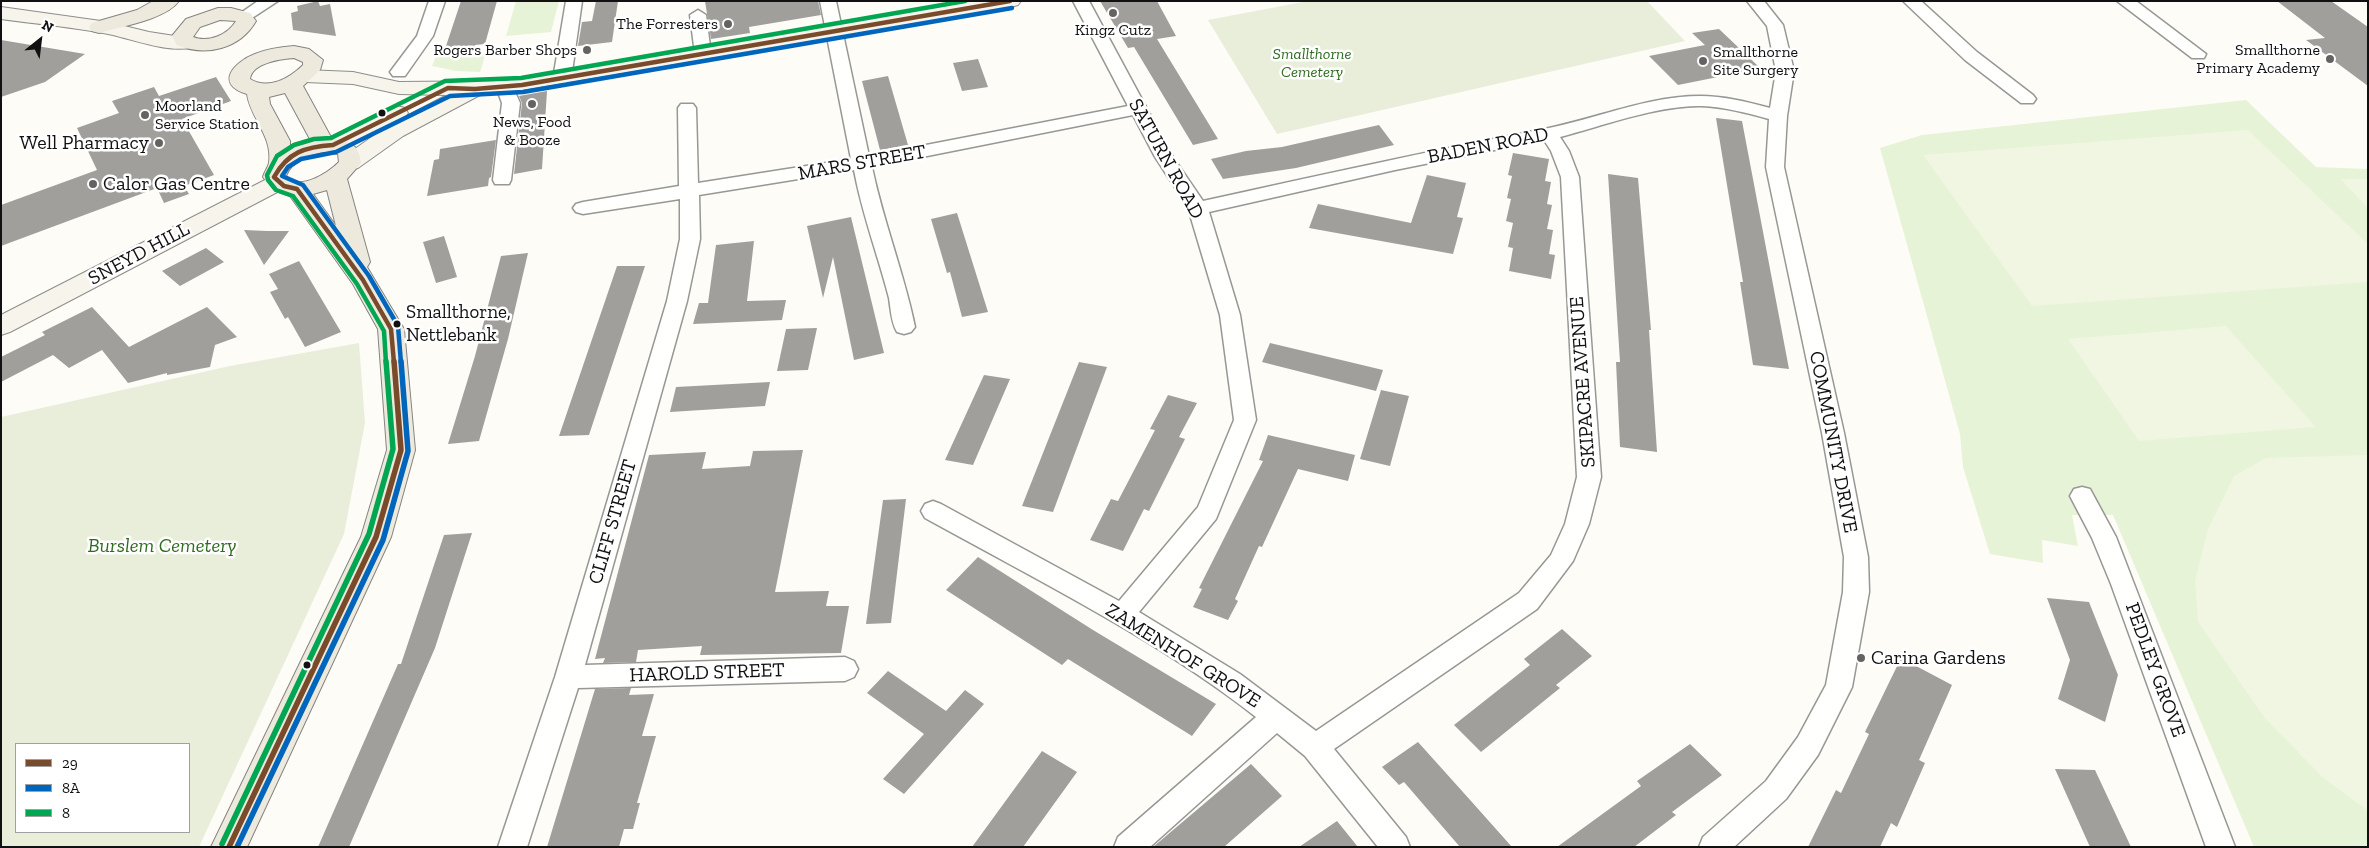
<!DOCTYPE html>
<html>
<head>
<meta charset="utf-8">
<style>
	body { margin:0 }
	#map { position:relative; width:2369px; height:848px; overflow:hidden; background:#fdfcf7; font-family:"Zilla Slab",serif }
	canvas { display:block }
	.frame { position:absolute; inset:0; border:2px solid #111; pointer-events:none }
	.legend { position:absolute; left:15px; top:743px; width:175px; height:90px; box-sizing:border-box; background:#fff; border:1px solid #a0a0a0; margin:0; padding:6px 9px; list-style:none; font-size:15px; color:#111 }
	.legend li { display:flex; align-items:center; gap:10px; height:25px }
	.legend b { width:25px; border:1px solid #a0a0a0 }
	.north { position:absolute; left:15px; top:15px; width:50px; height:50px; -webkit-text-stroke:4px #fff; paint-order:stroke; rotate:29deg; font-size:14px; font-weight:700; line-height:20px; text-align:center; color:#111 }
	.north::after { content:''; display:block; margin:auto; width:18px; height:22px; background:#111; clip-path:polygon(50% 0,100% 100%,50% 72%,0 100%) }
</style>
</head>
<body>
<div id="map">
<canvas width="2369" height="848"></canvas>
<div class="frame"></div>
<ul class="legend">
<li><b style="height:6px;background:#7a4b2a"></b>29</li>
<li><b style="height:6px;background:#0065bd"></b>8A</li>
<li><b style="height:6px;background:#00a651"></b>8</li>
</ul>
<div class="north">N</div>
</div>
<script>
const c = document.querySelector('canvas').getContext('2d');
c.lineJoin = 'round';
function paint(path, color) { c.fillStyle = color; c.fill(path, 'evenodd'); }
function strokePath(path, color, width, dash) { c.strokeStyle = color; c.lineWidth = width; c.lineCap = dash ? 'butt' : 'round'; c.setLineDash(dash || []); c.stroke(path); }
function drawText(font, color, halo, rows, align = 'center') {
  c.font = font + ' "Zilla Slab",serif'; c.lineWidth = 5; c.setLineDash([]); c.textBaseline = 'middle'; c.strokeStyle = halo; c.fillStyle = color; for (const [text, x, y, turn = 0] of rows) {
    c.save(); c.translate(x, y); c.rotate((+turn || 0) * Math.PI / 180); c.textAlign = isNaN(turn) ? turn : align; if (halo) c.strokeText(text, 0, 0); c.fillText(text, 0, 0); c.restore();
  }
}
const green = new Path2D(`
	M516,1h43l-8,31 -45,4z
	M486,53l-6,19 -24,-1 -24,-5 4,-10z
	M2246,100l70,67 52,2v678h-114l-141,-332h-41l6,31 -36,-6 1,23 -53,-9 -27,-87 -3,-33 -80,-286 42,-13z`);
const cemetery = new Path2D(`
	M1308,1h339l38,40 -408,93 -69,-114z
	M359,343l6,80 -21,111 -145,313h-198v-430l229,-51zM16,744h173v88h-173z`);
const pitch = new Path2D(`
	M2248,130l120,114v38l-336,24 -109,-151z
	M2340,179h28v29z
	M2226,326l90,101 -177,14 -71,-102z
	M2368,455v356l-47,-35 -57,-59 -66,-95 -3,-41 13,-52 26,-53 32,-18z`);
const building = new Path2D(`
	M318,1l2,5 10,-2 6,32 -43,-6 -2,-17 7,-2 -1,-5z
	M461,1h36l-12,43 -10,1 -2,4 -29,3z
	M596,1h22l-6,41 -34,4 4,-24 10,-1z
	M705,1h113l3,14 -72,12 1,6 -39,6z
	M1100,1h57l19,35 -19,3 61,100 -25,6 -59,-98 -6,1z
	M2277,1h54l37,26v59l-62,-46 19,-2z
	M1719,29l39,37 -18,3 3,3 -65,13 -29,-29 56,-11 -13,-12z
	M1,40l84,14 -40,28 -44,15z
	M978,59l10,28 -26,4 -9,-28z
	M888,76l20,69 -28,5 -18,-69z
	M216,77l15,24 -49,18 32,56 -30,11 5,8 -25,9 -7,-15 -156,58v-41l96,-35 -20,-42 42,-15 -7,-12 42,-14 5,9z
	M547,91l-5,78 -28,5 8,-71 -3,-7z
	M1716,118l26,3 47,248 -36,-4 -13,-83h3z
	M1379,125l15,20 -98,23 -73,11 -12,-20 35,-8 36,-4z
	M496,140l-5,37 -2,1 -1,8 -61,10 7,-36 5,-1 1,-10z
	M1513,153l36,6 -4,22 6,1 -4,22 5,1 -5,24 6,1 -4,24 6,1 -4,24 -42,-8 4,-23 -5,-1 5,-24 -7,-2 5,-22 -4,-1 5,-22 -4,-1z
	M1608,174l30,4 13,152h-2l8,122 -37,-5 -4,-85h4z
	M1427,175l39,8 -9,34 6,1 -10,36 -144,-26 9,-24 93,19z
	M957,213l31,99 -26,5 -12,-45 -3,1 -16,-54z
	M851,217l33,136 -30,7 -21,-103 -10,41 -16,-72z
	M244,230l23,1h22l-25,34z
	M444,236l13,41 -21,6 -13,-41z
	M754,241l-7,60 39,-1 -4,20 -89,4 6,-21h9l8,-58z
	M206,248l18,14 -44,24 -18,-15z
	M528,253l-20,86 -29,102 -31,3 27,-88 26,-100z
	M299,261l42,71 -36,15 -17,-30 -3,2 -15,-27 8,-3 -9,-15z
	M617,266h28l-56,169 -30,1z
	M92,307l37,40 78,-40 30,30 -22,8 -5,22 -43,8v-2l-39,10 -26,-33 -33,18 -16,-13 -52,27v-25l44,-22 -3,-3z
	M817,328l-9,42 -31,1 9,-42z
	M1270,343l113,27 -7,21 -114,-29z
	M1079,362l28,5 -54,145 -31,-6z
	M984,375l26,4 -37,86 -28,-5z
	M770,382l-5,24 -95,6 6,-25z
	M1381,390l28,6 -19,70 -30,-7z
	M1168,395l29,8 -18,34 6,2 -36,72 -5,-2 -21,42 -33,-11 21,-41 7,2 37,-71 -5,-1z
	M1268,435l87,20 -7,26 -50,-12 -36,78 -3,-1 -24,53 3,2 -10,19 -35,-13 9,-18 -3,-1 64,-127 -4,-1z
	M803,450l-28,142 54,-1 -3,15h23l-8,47 -141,2 2,-9 -64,4 -2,12 -33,1 2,-5 -10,1 54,-204 57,-3 -4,17 48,-3 3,-15z
	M906,499l-15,124 -25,1 17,-124z
	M472,533l-37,115 -86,199h-31l80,-183h3l43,-129z
	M978,557l115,73 123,74 -24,32 -124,-77 -6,6 -116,-75z
	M2047,598l42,4 29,73 -13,47 -47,-23 12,-39z
	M1562,629l30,27 -36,29 4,3 -79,64 -27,-27 76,-60 -6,-6z
	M1901,658l51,27 -33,75 6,3 -28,64 -6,-4 -11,24h-72l28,-57 5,3 28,-59 -4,-2z
	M888,671l58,40 19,-21 19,14 -80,90 -21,-15 41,-45 -57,-41z
	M631,688l-2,7 25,-1 -12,42h14l-19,67h3l-7,26h-9l-5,18h-72l48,-158z
	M1418,742l53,59 41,46h-52l-56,-65 -5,3 -17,-18z
	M1690,744l32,31 -50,37 4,3 -42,32h-77l84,-61 -4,-5z
	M1042,751l35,21 -54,75h-51z
	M1251,764l31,32 -58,51h-71z
	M2055,769l40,1 36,77h-41z
	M1337,821l21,26h-59z`);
const street = new Path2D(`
	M258,1h20l-29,19h-12l-2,-3z
	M429,1h16l-12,35 -28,40h-12l-3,-4 27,-36z
	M566,1h16l-11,78 -3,4h-12l-3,-4z
	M820,1h16l33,155 259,-50 -55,-105h16l84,156 30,44c113,-25 227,-50 341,-72 52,-10 103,-33 156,-33 24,0 47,6 70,12l6,-37 -9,-45 -20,-25h17l19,24 11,46 -7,45 -3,51 60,266 24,124 1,35 -17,95 -34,68 -32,44 -52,48h-35l4,-10 63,-56 32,-44 28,-52 17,-93 1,-35 -22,-124 -56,-266 3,-48c-22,-6 -44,-12 -68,-13 -42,-1 -99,20 -141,31l9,14 10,26 22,300 -12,47 -16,37 -36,48 -203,140 72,88 4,10h-32l-73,-91 -28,-23 -127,114h-36l4,-10 138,-120c-101,-79 -219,-137 -331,-199l-4,-7 4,-7 8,-3 8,3 178,97 79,-94 36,-87 -14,-105 -32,-107 -33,-51 -22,-42 -261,52c11,54 32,106 43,160l-4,5 -7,2 -7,-2c-6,-10 -6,-22 -8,-34 -11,-43 -27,-84 -35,-128l-155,25 1,44 -13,62 -102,364 260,-8 9,4 4,8 -4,8 -9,4 -267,7 -51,159h-29l57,-170 112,-376 13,-62v-40l-97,15 -7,-2 -3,-4 3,-4 7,-2 96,-16 -1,-78 3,-4h12l3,4 2,75 153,-24zM1544,140l7,11 10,26 16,300 -12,47 -14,31 -32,38 -203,138 -76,-57 -101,-62 77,-93 40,-99 -16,-105 -31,-103 186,-42z
	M1903,1h18l56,51 56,43 3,4 -3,4h-12l-56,-43z
	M2117,1h19l70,53 -2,4h-12z
	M698,10l8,5 5,39 -2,4h-12l-2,-4 -5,-39z
	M505,82l6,1 9,20 -9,77 -2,4h-14l-2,-4 9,-77 -6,-16 3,-4z
	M2082,487l8,2 26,48 119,310h-29l-95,-263 -19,-46 -22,-42 4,-7z`);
const secondary = new Path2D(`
	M975,1h46l-3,4 -7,2 -506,86 -25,2 -77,41 -45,32 -8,2 -8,-2 -3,-5 3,-5 44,-31 -53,25 -8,-2 -3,-5 3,-5 64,-32 8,-2 8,2 3,5 -3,4 42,-22 -48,-1 -46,-10 -48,-2 -7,-2 -4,-4 4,-4 7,-2 48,2 46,10 106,-1z
	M1,7l107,15 41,10 45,7 3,4 -3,4c-25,7 -61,-8 -86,-13 -35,-7 -71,-10 -107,-15z
	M277,176l8,2 4,5 -4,5 -275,144 -9,3v-20l268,-137z`);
const primary = new Path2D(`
	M153,1h26c-12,17 -54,25 -73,30l-7,2 -7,-2 -3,-4 3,-4 45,-13z
	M218,8h13l19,5 6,8c-16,28 -50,36 -79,24l-5,-9 14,-17zM220,20l16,1c-8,14 -28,22 -43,16l7,-10z
	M294,46l15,3 14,11 -3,10 -17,16 29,53c17,2 27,5 29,24l-14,16 23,83 -3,5 37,62 11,121 -24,87 -144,310h-36l150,-310 26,-87 -9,-121 -25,-45 -63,-88 -17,-6 -10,-13c1,-4 5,-10 6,-14 4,-27 -19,-45 -22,-69 -33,-10 -13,-32 8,-40 12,-5 26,-7 39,-8zM294,58l9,4v3c-14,14 -35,25 -53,14 2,-16 30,-20 44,-21zM285,93l26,48 -21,6v-6l-20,-37 -1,-7zM324,152l14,2 1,8c-11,11 -40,30 -53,14 6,-16 22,-21 38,-24zM327,190l9,36 -23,-32z`);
const bus1Far1 = new Path2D(`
	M394,363l-3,-34 -28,-49 -66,-91 -13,-3 -10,-9c14,-25 31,-30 59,-32l115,-57 27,1 47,-4 488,-84`);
const bus1 = new Path2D(`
	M229,847l147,-310 25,-87 -7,-89`);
const bus2Far1 = new Path2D(`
	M401,363l-3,-37 -29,-50 -66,-91 -21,-9 6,-9 13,-8 35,-7 114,-56 73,-4 489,-84`);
const bus2 = new Path2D(`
	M237,847l146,-307 25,-89 -7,-90`);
const bus3Far1 = new Path2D(`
	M386,363l-2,-32 -27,-47 -64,-88 -17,-6 -8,-10 -1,-5 10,-19 17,-11 20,-6 17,-1 114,-57 76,-3 444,-77`);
const bus3 = new Path2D(`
	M222,844l147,-310 24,-85 -7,-88`);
const markers = [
	[1113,13,5,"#646362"],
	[728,24,5,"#646362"],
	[587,50,5,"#646362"],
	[2330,59,5,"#646362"],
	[1703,61,5,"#646362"],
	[532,104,5,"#646362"],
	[382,113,4.5,"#111"],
	[145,115,5,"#646362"],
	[159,143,5,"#646362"],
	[93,184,5,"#646362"],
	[397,324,4.5,"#111"],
	[1861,658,5,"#646362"],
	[307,665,4.5,"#111"]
];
const farPoinames = [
	["The Forresters",718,24],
	["Kingz Cutz",1113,30,"center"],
	["Rogers Barber Shops",577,50],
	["Smallthorne",2320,50],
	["Primary Academy",2320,68],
	["Smallthorne",1713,52,"left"],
	["Site Surgery",1713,70,"left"],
	["Moorland",155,106,"left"],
	["Service Station",155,124,"left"],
	["News, Food",532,122,"center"],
	["& Booze",532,140,"center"]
];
const farParknames = [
	["Smallthorne",1312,54],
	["Cemetery",1312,72]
];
const busNames = [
	["Smallthorne,",406,313],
	["Nettlebank",406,336]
];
const poiNames = [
	["Well Pharmacy",149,143,"right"],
	["Calor Gas Centre",103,184],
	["Carina Gardens",1871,658]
];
const streetNames = [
	["BADEN ROAD",1488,146,-11],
	["SATURN ROAD",1166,159,61],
	["MARS STREET",862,163,-10],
	["SNEYD HILL",139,254,-28],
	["SKIPACRE AVENUE",1583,382,-94],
	["COMMUNITY DRIVE",1833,442,79],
	["CLIFF STREET",613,522,-74],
	["ZAMENHOF GROVE",1183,656,32],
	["PEDLEY GROVE",2155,670,70],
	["HAROLD STREET",707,673,-2]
];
const parkNames = [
	["Burslem Cemetery",162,546]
];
paint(green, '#e7f3d7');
paint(cemetery, '#e9eedb');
paint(pitch, '#f0f6e1');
paint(building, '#a19f9c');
strokePath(street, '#979795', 3);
strokePath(secondary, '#8e8d8b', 2);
strokePath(primary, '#858482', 2);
paint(street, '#fffffe');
paint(secondary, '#f6f4eb');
paint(primary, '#ede9dc');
strokePath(bus1Far1, '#7a4b2a', 4.5);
strokePath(bus1, '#7a4b2a', 5.5);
strokePath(bus2Far1, '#0065bd', 4.5);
strokePath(bus2, '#0065bd', 5.5);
strokePath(bus3Far1, '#00a651', 4.5);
strokePath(bus3, '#00a651', 5.5);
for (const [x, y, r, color] of markers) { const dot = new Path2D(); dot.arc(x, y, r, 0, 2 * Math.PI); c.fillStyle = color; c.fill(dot); strokePath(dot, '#fff', 2); }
drawText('16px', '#111', '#fff', farPoinames, 'right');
drawText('italic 16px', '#2f6b1f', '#fff', farParknames);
drawText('19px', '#111', '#fff', busNames, 'left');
drawText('20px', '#111', '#fff', poiNames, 'left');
drawText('20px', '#111', '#fff', streetNames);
drawText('italic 20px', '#2f6b1f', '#fff', parkNames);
</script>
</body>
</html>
